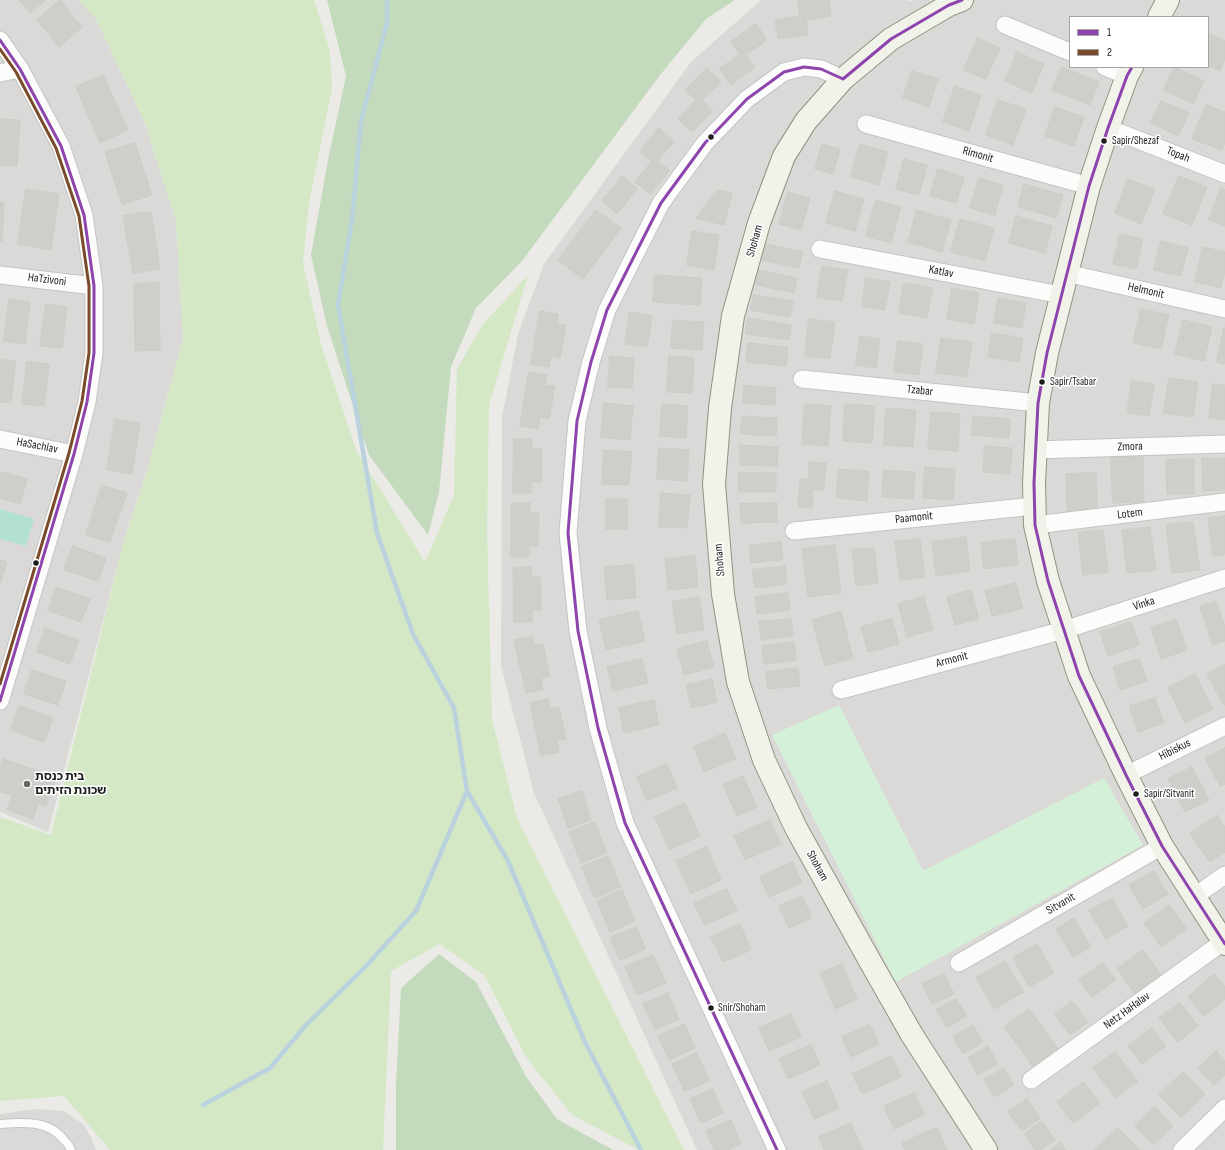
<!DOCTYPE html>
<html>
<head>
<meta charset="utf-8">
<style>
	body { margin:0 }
	#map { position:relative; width:1225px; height:1150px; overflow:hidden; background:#ebeae6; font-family:"Sofia Sans Condensed",sans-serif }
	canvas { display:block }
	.legend { position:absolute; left:1069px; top:16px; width:140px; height:52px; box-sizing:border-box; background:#fff; border:1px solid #a5a5a5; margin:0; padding:5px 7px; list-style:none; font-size:12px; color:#1d1d1d }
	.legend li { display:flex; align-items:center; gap:8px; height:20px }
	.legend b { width:20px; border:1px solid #a5a5a5 }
</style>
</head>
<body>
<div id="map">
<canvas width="1225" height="1150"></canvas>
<ul class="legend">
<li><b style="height:5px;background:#8e44ad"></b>1</li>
<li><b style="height:5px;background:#7a4b2a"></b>2</li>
</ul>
</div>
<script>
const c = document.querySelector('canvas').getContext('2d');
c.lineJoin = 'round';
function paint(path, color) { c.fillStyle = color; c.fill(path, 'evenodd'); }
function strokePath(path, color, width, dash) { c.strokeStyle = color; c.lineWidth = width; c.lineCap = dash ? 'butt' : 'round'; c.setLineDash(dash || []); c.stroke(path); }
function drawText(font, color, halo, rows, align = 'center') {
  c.font = font + ' "Sofia Sans Condensed","Noto Sans Hebrew",sans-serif'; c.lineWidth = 3; c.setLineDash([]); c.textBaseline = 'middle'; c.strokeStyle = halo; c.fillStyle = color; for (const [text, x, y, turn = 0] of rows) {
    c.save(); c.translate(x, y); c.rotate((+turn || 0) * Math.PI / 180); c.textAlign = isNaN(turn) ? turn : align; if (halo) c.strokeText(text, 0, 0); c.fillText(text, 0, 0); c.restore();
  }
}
const residential = new Path2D(`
	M0,0h79l17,19 49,104 31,98 7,118 -34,125 -26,80 -75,288 -48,-20z
	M761,0h144l6,1 3,-1h311v1150h-528l-163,-357 -33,-127 1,-248 16,-84 26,-70 147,-202zM1070,17h138v50h-138z
	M34,1109l30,2 19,13 8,13 5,13h-96v-36z`);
const grass = new Path2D(`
	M79,0h235l16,51 2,38 -23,114 -6,60 18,81 35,106 69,112 29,-67 3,-126 26,-45 45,-49 -39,130 -2,126 5,189 25,98 167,332h-45l-67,-35 -46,-58 -41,-81 -45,-32 -49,27 -8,179h-273l-46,-54 -64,5v-284l51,18 72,-291 26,-80 34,-125 -7,-118 -31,-98 -49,-104z`);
const forest = new Path2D(`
	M327,0h408l-29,19 -46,56 -138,186 -46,47 -25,59 -12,125 -11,43 -59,-80 -42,-129 -16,-71 17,-95 18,-84z
	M439,954l37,28 51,96 30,41 56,31h-217v-66l5,-96z`);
const park = new Path2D(`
	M839,705l84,166 181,-93 39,67 -247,137 -124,-247z`);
const pitch = new Path2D(`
	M0,509l34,10 -8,27 -26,-7z`);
const stream = new Path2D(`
	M387,0v23l-26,98 -9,99 -14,85 39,228 36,101 41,74 13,83 41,70 76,179 57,110
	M203,1105l67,-37 36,-43 59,-58 51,-56 51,-120`);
const building = new Path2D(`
	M19,0h26l-14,13z
	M60,0l22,27 -23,20 -22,-27z
	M805,0h24l2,16 -25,4 2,15 -30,4 -3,-19 25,-4 -2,-15z
	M756,24l11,16 -21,15 9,12 -24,18 -12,-16 21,-15 -9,-12z
	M1208,33l17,8v18l-5,12 -12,-6z
	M978,38l22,10 -14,31 -22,-9z
	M1017,52l27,12 -12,29 -27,-12z
	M1062,67l37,15 -9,23 -38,-15z
	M1174,67l30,14 -11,23 -29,-14z
	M707,68l14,14 -19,18 11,11 -21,21 -14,-13 18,-19 -11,-10z
	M912,71l26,8 -9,28 -26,-9z
	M103,75l25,55 -28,13 -24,-56z
	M955,86l26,9 -12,36 -26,-9z
	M998,100l28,9 -13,36 -27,-10z
	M1161,101l28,12 -11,23 -27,-13z
	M1206,105l19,7v30l-3,8 -30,-11z
	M1055,107l29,10 -10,29 -29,-10z
	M0,119l20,1 -3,46 -17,-1z
	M659,128l15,13 -16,20 12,9 -19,24 -16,-12 17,-21 -12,-9z
	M135,143l17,52 -30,10 -17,-53z
	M822,144l18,5 -7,25 -18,-5z
	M860,144l28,8 -9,33 -28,-8z
	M904,159l23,6 -8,30 -23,-6z
	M938,169l26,8 -8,26 -26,-7z
	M622,176l15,13 -20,25 -15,-13z
	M1179,176l28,11 -15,38 -29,-11z
	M979,178l24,7 -8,30 -25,-7z
	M1128,179l27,10 -14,35 -26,-11z
	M1024,184l39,11 -7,23 -38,-11z
	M1221,188l4,2v36l-16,-6z
	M26,189l33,5 -8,56 -33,-6z
	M717,190l15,3 -8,32 -28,-7z
	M835,191l29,8 -9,32 -29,-8z
	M788,192l22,6 -9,32 -22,-6z
	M876,200l25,7 -10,36 -25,-7z
	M0,202l4,1 -2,38h-2z
	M596,210l25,18 -38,51 -25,-19z
	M917,210l34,10 -9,32 -34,-10z
	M151,212l9,57 -27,4 -10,-57z
	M1016,216l36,10 -7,27 -36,-10z
	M960,219l34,9 -9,33 -34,-9z
	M692,231l27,4 -5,35 -27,-5z
	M1120,234l23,5 -7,30 -23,-5z
	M1161,241l27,7 -7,28 -27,-6z
	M766,244l37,8 -4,16 -37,-8z
	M1203,247l22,5v20l-4,16 -26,-6z
	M822,266l26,4 -6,31 -25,-4z
	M759,270l38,8 -3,15 -38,-8z
	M655,275l47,3 -2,27 -47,-3z
	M866,278l24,4 -5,28 -23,-4z
	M159,283l1,67 -25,1 -1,-67z
	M904,283l29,5 -6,30 -28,-5z
	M952,288l27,5 -5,31 -27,-5z
	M754,295l39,6 -3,16 -39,-7z
	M998,298l28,5 -4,25 -28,-5z
	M9,299l21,3 -5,42 -21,-3z
	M46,304l21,3 -5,41 -22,-2z
	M1141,309l28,6 -8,34 -28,-6z
	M540,311l18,3 -2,10 10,1 -6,33 -9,-2 -2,11 -18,-3z
	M630,312l22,4 -5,31 -22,-3z
	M748,318l43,7 -2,15 -43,-6z
	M809,319l26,3 -5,37 -25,-3z
	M673,320l31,2 -2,28 -31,-2z
	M1183,320l29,7 -8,34 -29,-7z
	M1224,328h1v36l-8,-2z
	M992,333l31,5 -4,24 -31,-5z
	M860,336l20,3 -4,29 -20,-3z
	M941,338l31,4 -5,35 -31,-4z
	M898,341l25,3 -4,31 -25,-3z
	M748,343l40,4 -2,19 -40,-4z
	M610,356l24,2 -2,30 -24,-1z
	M669,356l25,2 -2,35 -25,-1z
	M0,359l16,2 -5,42 -11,-1z
	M27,362l22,2 -5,42 -22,-2z
	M529,372l18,3 -2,10 10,1 -6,33 -9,-2 -2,12 -18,-3z
	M1169,378l29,4 -5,35 -29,-4z
	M1132,381l22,3 -5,32 -22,-3z
	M1213,384l12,1v35l-16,-2z
	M744,385l32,3 -1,17 -32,-2z
	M604,403l29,3 -3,34 -29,-3z
	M662,404l26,2 -2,32 -26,-2z
	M805,404l26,2 -3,40 -26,-2z
	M845,404l30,2 -3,37 -29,-2z
	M886,408l30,2 -3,37 -29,-2z
	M931,412l29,2 -2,37 -30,-2z
	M742,416l35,2 -1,18 -35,-2z
	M973,416l37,3 -1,19 -37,-3z
	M115,419l25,4 -8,51 -25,-4z
	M514,439h18v10h10l-1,33h-10v11h-18z
	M740,445l38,2 -1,19 -37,-1z
	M985,446l27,2 -2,26 -27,-2z
	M659,448l30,2 -2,31 -30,-2z
	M604,450l28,2 -3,33 -27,-1z
	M1111,456h32l1,46 -31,1z
	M1202,458h23v32l-22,1z
	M1194,459v35h-27l-1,-34z
	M809,462l17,1 -2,27 -11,-1 -1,19 -14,-1 2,-28h8z
	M925,467l30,2 -2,31 -30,-2z
	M838,469l31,2 -2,30 -30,-3z
	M884,470l31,2 -2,27 -31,-2z
	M2,472l25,7 -7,25 -20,-6v-19z
	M739,473h37v19h-37z
	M1096,473l1,38 -30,1 -1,-38z
	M102,485l25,8 -17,49 -24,-7z
	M661,493l29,2 -3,33 -28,-1z
	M606,499h21v30h-21z
	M512,503h18v10h9l-1,33h-9v11h-18z
	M777,503v19l-36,1 -1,-19z
	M1225,516v38l-12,2 -5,-38z
	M1193,522l7,48 -28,3 -6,-48z
	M1150,527l6,43 -29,3 -5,-42z
	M1103,530l5,42 -25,3 -5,-42z
	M966,537l4,34 -34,5 -4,-34z
	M920,539l5,38 -25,3 -5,-38z
	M1015,539l3,26 -34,4 -3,-26z
	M781,542l2,18 -32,3 -2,-17z
	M835,545l6,48 -33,4 -6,-48z
	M73,546l33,12 -8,23 -34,-11z
	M874,548l4,35 -22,3 -4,-36z
	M695,556l3,31 -30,3 -3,-31z
	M0,560l7,2 -7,22z
	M634,565l2,33 -29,2 -3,-33z
	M785,566l2,18 -32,4 -3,-18z
	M531,567v10h9l1,33h-9v12h-18l-1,-54z
	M1016,583l7,25 -31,8 -7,-25z
	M56,587l34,12 -9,23 -33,-11z
	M971,590l8,29 -24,6 -8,-28z
	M788,593l2,17 -33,4 -2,-17z
	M699,597l5,33 -27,4 -5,-32z
	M924,597l9,33 -26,7 -9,-33z
	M1216,601l9,26v14l-12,4 -13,-38z
	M638,611l7,30 -39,9 -7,-30z
	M841,612l12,46 -28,8 -13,-46z
	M791,619l2,17 -32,4 -2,-18z
	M892,619l7,25 -31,8 -7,-25z
	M1176,619l11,31 -26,9 -10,-31z
	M1131,622l8,23 -31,11 -8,-24z
	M45,628l34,12 -9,24 -33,-12z
	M532,637l2,9 9,-2 7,32 -9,2 2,12 -17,3 -12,-53z
	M707,641l7,26 -30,8 -7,-26z
	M794,642l2,18 -32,4 -2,-18z
	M642,659l6,24 -35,8 -6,-24z
	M1139,659l8,22 -27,9 -7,-23z
	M1225,665v40l-1,1 -17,-32z
	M798,668l2,18 -32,3 -2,-17z
	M32,670l34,11 -8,24 -34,-11z
	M1195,674l18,35 -28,14 -17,-35z
	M712,679l5,23 -26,6 -5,-23z
	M1155,698l9,25 -26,9 -9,-26z
	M548,699l2,10 9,-2 7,32 -9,2 2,11 -18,4 -11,-53z
	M654,700l5,25 -35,8 -5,-25z
	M19,706l34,12 -9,24 -33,-12z
	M725,733l11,26 -32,13 -10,-25z
	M1225,748v36l-5,2 -15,-28z
	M3,759l53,18 -10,29 -8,-3 -5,16 -26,-9 5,-15 -12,-3v-23z
	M667,764l10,24 -30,13 -10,-24z
	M1192,767l17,33 -24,12 -17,-33z
	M743,776l14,31 -20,9 -14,-31z
	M582,791l9,29 -23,8 -10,-29z
	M685,803l15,33 -31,14 -14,-33z
	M1217,815l8,12v25l-15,10 -20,-28z
	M770,820l11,24 -36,16 -11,-24z
	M595,822l12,31 -26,10 -12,-31z
	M707,847l14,33 -30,14 -15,-33z
	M608,856l13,31 -26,11 -13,-31z
	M793,862l9,21 -33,14 -9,-20z
	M1154,871l14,23 -25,15 -14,-24z
	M727,889l10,22 -33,14 -10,-22z
	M622,890l13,31 -25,11 -13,-31z
	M802,896l10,22 -23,10 -10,-22z
	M1112,898l16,28 -22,13 -17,-28z
	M1169,905l18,24 -26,18 -17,-24z
	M1074,918l17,29 -18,10 -17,-28z
	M740,924l11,26 -28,12 -12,-25z
	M636,927l10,22 -26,11 -10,-22z
	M1037,944l17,29 -25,14 -16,-29z
	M1143,950l19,26 -26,19 -19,-26z
	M653,955l13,28 -29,12 -12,-28z
	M1005,961l19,31 -30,17 -18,-31z
	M1103,963l13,17 -24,17 -13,-17z
	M842,964l15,35 -22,10 -15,-36z
	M944,974l10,20 -22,10 -10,-20z
	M1214,974l11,13v12l-21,17 -16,-19z
	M668,993l11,26 -24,11 -12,-26z
	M956,999l11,17 -20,12 -11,-18z
	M1072,1001l16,21 -18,13 -15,-21z
	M1180,1003l18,23 -20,16 -19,-24z
	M1029,1009l29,40 -25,18 -29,-40z
	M791,1014l10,23 -32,14 -10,-23z
	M685,1024l10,24 -26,12 -11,-24z
	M870,1025l9,19 -28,13 -9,-20z
	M973,1025l10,17 -20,12 -10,-17z
	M1152,1028l14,18 -24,18 -14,-18z
	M811,1045l9,20 -32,14 -9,-20z
	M988,1046l10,18 -20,11 -10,-17z
	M1216,1051l9,10v14l-11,10 -16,-16z
	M1115,1052l23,29 -22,17 -23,-30z
	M697,1053l12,28 -25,10 -12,-27z
	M892,1056l9,21 -39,17 -10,-20z
	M1004,1068l10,17 -20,12 -10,-17z
	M1183,1072l22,22 -24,24 -22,-23z
	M827,1081l12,27 -25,11 -12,-27z
	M1084,1082l16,21 -27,20 -16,-21z
	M713,1089l10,24 -22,10 -11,-24z
	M915,1093l9,22 -30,14 -10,-23z
	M1027,1099l13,19 -18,13 -14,-19z
	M1155,1107l18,19 -20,19 -18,-19z
	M731,1120l10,24 -13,6h-14l-8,-19z
	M1042,1121l13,19 -14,10h-6l-11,-16z
	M851,1123l12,27h-39l-5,-13z
	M937,1128l10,22h-42l-3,-7z
	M1118,1128l22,22h-45z
	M1060,1142l6,8h-16z`);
const lane = new Path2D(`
	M0,1124c22,-2 49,-4 64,16 3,3 6,6 7,10`);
const street = new Path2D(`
	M1005,25l65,27
	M0,40l20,29 41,77 23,69 10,71v67l-7,49 -13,52 -74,247
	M1105,67l22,9
	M0,73l20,-4
	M866,124l223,62
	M1108,128l117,46
	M820,249l241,46
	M1066,273l159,36
	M0,275l94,11
	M802,379l236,24
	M0,439l74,15
	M1035,450l190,-6
	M1035,525l190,-23
	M794,531l240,-25
	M841,690l223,-60 161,-52
	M1126,775l99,-49
	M1195,896l30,-21
	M959,963l203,-117
	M1031,1080l192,-138
	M777,1150l-152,-327 -27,-95 -20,-97 -10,-98 9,-112 14,-59 16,-52 54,-107 44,-60 42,-44 37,-27 20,-5 17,2 22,10
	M1182,1150l43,-42`);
const secondary = new Path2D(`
	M962,0l-13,5 -58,34 -48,40 -37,42 -22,35 -25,67 -26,93 -13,92 -6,76 9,110 15,88 26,78 32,68 75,135 41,72 74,115
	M1159,17l9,-17
	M1132,67l-5,9 -19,52 -19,58 -42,167 -9,50 -4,80 1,42 13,56 31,95 47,99 36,71 63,98`);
const bus1 = new Path2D(`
	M0,40l20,29 41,77 23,69 10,71v67l-7,49 -13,52 -74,247
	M1132,67l-5,9 -19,52 -19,58 -42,167 -9,50 -4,80 1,42 13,56 31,95 47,99 36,71 63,98
	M843,79l48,-40 58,-34 13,-5
	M777,1150l-152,-327 -27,-95 -20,-97 -10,-98 9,-112 14,-59 16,-52 54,-107 44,-60 42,-44 37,-27 20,-5 17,2 22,10`);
const bus2 = new Path2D(`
	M0,49l16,23 40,76 23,68 10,70v67l-7,48 -13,52 -69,231`);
const markers = [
	[711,137,3.5,"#1d1d1d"],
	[1104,141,3.5,"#1d1d1d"],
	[1042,382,3.5,"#1d1d1d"],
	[36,563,3.5,"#1d1d1d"],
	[27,784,4,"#656563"],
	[1136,794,3.5,"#1d1d1d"],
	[711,1008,3.5,"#1d1d1d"]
];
const busNames = [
	["Sapir/Shezaf",1112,141],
	["Sapir/Tsabar",1050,382],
	["Sapir/Sitvanit",1144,794],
	["Snir/Shoham",718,1008]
];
const streetNames = [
	["Rimonit",978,155,16],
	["Topah",1178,155,22],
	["Shoham",755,241,-74],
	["Katlav",941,272,11],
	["HaTzivoni",47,280,7],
	["Helmonit",1146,291,13],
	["Tzabar",920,391,6],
	["HaSachlav",37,446,11],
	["Zmora",1130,447,-2],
	["Lotem",1130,514,-7],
	["Paamonit",914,518,-6],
	["Shoham",720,560,-95],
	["Vinka",1144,604,-18],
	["Armonit",952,660,-15],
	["Hibiskus",1175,750,-27],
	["Shoham",817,866,61],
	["Sitvanit",1061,904,-30],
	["Netz HaHalav",1127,1011,-36]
];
const poiNames = [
	["בית כנסת",35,777],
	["שכונת הזיתים",35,791]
];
paint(residential, '#dad9d7');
paint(grass, '#d4e8c5');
paint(forest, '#c3dabc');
paint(park, '#d4f1d7');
paint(pitch, '#b2e1d3');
strokePath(stream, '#bad2de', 4.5);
paint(building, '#d0cecb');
strokePath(building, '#ceccc7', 1);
strokePath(lane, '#c4c4c2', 10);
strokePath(street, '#c4c4c2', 19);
strokePath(secondary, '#90947f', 24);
strokePath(lane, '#fcfcfb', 8);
strokePath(street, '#fcfcfb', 17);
strokePath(secondary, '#f1f2ea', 22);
strokePath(bus1, '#8e44ad', 3);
strokePath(bus2, '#7a4b2a', 3);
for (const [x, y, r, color] of markers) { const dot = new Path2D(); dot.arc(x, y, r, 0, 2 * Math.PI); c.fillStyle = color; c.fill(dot); strokePath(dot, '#fff', 1.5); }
drawText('11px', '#1d1d1d', '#fff', busNames, 'left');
drawText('12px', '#1d1d1d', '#fff', streetNames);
drawText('bold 12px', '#1d1d1d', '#fff', poiNames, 'left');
</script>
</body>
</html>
